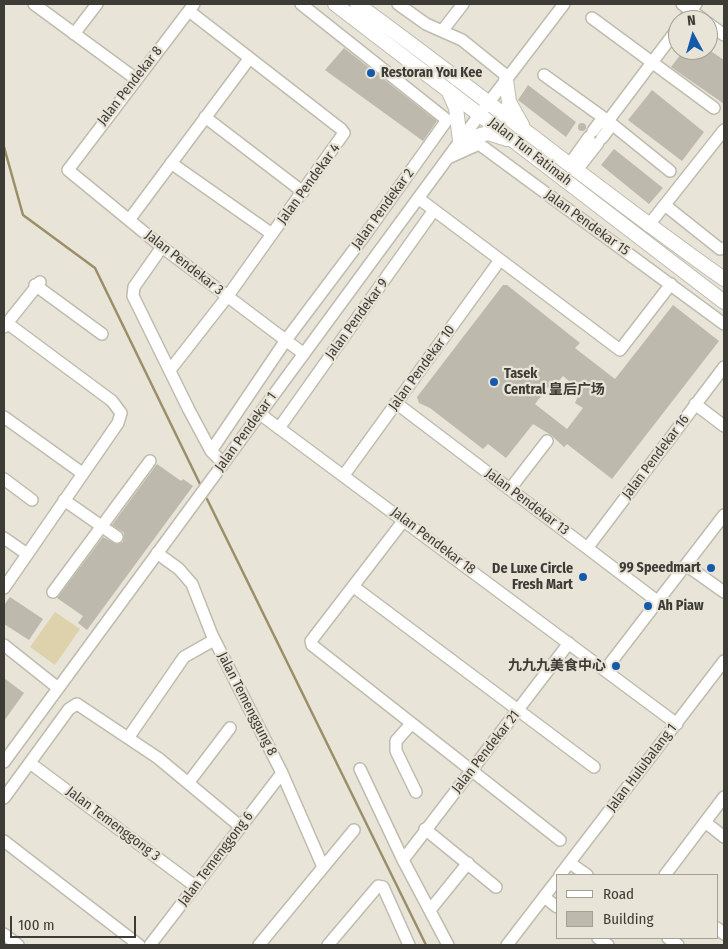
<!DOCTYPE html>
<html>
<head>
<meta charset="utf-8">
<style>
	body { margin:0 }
	#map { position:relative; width:728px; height:949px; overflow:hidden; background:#e8e4d7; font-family:"Fira Sans Condensed",sans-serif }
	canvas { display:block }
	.frame { position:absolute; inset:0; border:5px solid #3c3b35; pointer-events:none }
	.legend { position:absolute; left:556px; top:874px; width:162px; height:65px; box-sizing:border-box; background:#e8e4d7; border:1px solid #a3a096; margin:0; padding:6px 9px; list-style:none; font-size:15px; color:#3c3b35 }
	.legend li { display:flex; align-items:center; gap:10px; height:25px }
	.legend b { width:25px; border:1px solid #a3a096 }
	.north { position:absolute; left:668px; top:10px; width:50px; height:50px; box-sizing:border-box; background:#e8e4d7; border:1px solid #a3a096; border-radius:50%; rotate:354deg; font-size:14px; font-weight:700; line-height:20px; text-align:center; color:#3c3b35 }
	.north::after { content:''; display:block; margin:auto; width:18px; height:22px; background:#145aaa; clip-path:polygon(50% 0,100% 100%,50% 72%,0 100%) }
	.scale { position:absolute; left:10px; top:916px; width:126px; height:22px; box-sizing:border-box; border:2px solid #3c3b35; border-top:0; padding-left:6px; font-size:15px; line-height:18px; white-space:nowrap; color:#3c3b35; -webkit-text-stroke:4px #e8e4d7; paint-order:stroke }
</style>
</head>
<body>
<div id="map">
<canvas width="728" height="949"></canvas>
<div class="frame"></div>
<ul class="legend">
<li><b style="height:6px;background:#fff"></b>Road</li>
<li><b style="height:14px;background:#bdb9ac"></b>Building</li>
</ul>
<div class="north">N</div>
<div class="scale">100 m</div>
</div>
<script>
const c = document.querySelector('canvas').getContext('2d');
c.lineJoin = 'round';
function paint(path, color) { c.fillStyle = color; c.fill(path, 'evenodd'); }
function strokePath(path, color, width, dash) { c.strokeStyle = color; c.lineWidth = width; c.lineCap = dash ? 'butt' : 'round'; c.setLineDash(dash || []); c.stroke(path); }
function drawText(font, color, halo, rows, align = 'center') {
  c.font = font + ' "Fira Sans Condensed","Noto Sans SC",sans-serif'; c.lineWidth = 4.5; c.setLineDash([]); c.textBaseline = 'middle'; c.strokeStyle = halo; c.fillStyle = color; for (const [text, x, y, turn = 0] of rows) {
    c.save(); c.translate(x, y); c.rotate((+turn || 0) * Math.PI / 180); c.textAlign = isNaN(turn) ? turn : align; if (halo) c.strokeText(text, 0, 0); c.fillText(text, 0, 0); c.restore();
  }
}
const green = new Path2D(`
	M55,612l25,17 -25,36 -25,-18z`);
const stream = new Path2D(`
	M4,147l19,68 72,53 105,216
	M207,499l219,446`);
const building = new Path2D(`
	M344,48l93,73 -14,20 -98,-71z
	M684,50h25l15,10v44l-53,-37z
	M528,85l48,37 -10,15 -48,-37z
	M652,90l52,42 -22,29 -54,-41z
	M578 127a4 4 0 1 1 8 0a4 4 0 1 1-8 0Z
	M614,149l49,39 -14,16 -48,-39z
	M503,285h4l73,58 -5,5 40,31 58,-74 46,36 -107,138 -45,-35 -3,3 -13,-12 -18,-11 -27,34 -18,-14 -5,5 -53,-41 -11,-5 -2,-6zM563,376l14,12 -2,2 4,4 -4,9 8,5 -16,21 -32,-25 13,-17 2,2 4,-6 2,1z
	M157,464l24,17 2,-2 10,7 -106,144 -9,-7 5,-7 -26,-18 46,-61 13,7 7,-2 1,-9 -12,-8z
	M10,597l33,22 -14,21 -25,-16v-19z
	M4,678l20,15 -20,28z`);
const minor = new Path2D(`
	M34,4l102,75
	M194,4l-126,166 94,77 142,107
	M398,4l28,20 36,16 46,37
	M682,4l22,16
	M592,18l122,90
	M684,20l12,-16
	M708,23l16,12
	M442,31l21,-27
	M74,34l23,-30
	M544,75l64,46 62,50
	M205,117l98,75
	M593,131l6,-8 9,-2 70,-93
	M602,138l6,-8v-9
	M450,157l29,-13 245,180
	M171,163l101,71
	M569,165l20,-28
	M576,171l22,-28
	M418,198l202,152 51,-66
	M666,206l54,43 4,-1
	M129,220l120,-161
	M648,226l76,-96
	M162,247l-28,40 -1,9 56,114 22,41 12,12
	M35,285l67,49
	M4,327l36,-45
	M170,370l57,-73 117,-164 -3,-4 -152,-118
	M396,403l261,198
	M695,404l29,22
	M260,414l417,310
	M4,417l78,56
	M279,428l155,-218
	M211,451l75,-111 79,-105 82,-115 -146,-116
	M344,475l156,-215
	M4,479l28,21
	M510,489l37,-48
	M64,500l53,37
	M404,520l-93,121 1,4 248,195
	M4,538l23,16
	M588,547l136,-180
	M157,553l22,16 13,15 20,51 70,138 41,94
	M686,565l38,27
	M354,587l240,180
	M4,588l114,-165 3,-10 -9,-12 -105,-78
	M53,592l97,-131
	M4,645l54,43
	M605,670l119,-155
	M411,724l-15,17v10l20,41
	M128,738l56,-81 30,-17
	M4,762l476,-648 84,-110
	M30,763l165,123
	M360,769l43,91 45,85
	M189,782l41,-54
	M4,798l65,-89 8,-5 81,54 83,69
	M705,822l19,15
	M425,829l71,58
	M4,841l135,104
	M403,860l166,-217
	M570,863l17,12
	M560,875l164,-214
	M665,875l59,-78
	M544,897l13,10
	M430,910l38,-47
	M717,928l7,6
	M4,934l14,11
	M598,938l10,7
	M668,938l10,7
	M150,945l132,-172
	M259,945l95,-115
	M328,945l50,-59 5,1 26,58
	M507,945l50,-65`);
const major = new Path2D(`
	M335,4l389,298
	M357,4c124,90 242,187 367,275
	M506,80l3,22 13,23
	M448,90l8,18 4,33 28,-8 19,6`);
const markers = [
	[371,73,5,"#145aaa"],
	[494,382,5,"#145aaa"],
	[711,568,5,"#145aaa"],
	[583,577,5,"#145aaa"],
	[648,606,5,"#145aaa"],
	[616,666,5,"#145aaa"]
];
const poiNames = [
	["Restoran You Kee",381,73],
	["Tasek",504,374],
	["Central 皇后广场",504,390],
	["99 Speedmart",701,568,"right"],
	["De Luxe Circle",573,569,"right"],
	["Fresh Mart",573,585,"right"],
	["Ah Piaw",658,606],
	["九九九美食中心",606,666,"right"]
];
const streetNames = [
	["Jalan Pendekar 8",130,86,-52],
	["Jalan Tun Fatimah",530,152,38],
	["Jalan Pendekar 4",309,184,-54],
	["Jalan Pendekar 2",383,209,-54],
	["Jalan Pendekar 15",587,223,36],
	["Jalan Pendekar 3",184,263,38],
	["Jalan Pendekar 9",357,319,-54],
	["Jalan Pendekar 10",422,368,-54],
	["Jalan Pendekar 1",246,432,-54],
	["Jalan Pendekar 16",656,457,-53],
	["Jalan Pendekar 13",527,502,37],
	["Jalan Pendekar 18",433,541,37],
	["Jalan Temenggung 8",247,704,63],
	["Jalan Pendekar 21",486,752,-52],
	["Jalan Hulubalang 1",642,768,-53],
	["Jalan Temenggong 3",113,824,37],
	["Jalan Temenggong 6",216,859,-53]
];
paint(green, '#ddd2ac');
strokePath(stream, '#9a8f68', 2.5);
paint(building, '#bdb9ac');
strokePath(minor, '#bfbbae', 14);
strokePath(major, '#bfbbae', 16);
strokePath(minor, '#fff', 11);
strokePath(major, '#fff', 14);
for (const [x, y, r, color] of markers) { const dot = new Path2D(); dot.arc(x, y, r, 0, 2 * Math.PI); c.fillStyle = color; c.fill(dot); strokePath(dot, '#e8e4d7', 2); }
drawText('bold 14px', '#3c3b35', '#e8e4d7', poiNames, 'left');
drawText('14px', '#3c3b35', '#e8e4d7', streetNames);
</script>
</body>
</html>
